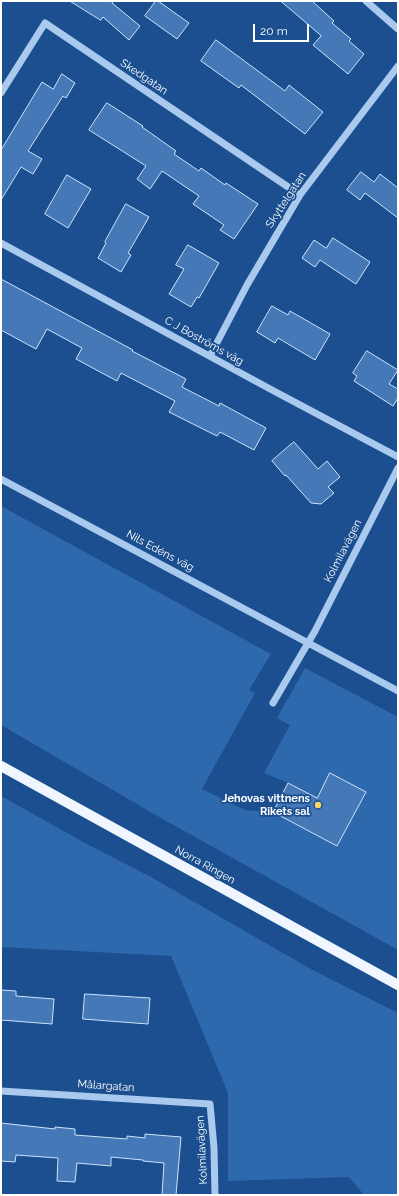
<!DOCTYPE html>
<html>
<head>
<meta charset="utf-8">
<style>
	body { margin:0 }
	#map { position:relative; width:399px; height:1196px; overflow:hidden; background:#1b4f8f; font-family:Raleway,sans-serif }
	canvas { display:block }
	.frame { position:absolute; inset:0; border:2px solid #fff; pointer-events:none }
	.scale { position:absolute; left:253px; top:24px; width:56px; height:18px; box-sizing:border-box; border:2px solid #fff; border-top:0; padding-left:5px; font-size:12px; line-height:14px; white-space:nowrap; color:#fff; -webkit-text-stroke:3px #1b4f8f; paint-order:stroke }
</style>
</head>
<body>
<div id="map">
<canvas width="399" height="1196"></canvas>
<div class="frame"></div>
<div class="scale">20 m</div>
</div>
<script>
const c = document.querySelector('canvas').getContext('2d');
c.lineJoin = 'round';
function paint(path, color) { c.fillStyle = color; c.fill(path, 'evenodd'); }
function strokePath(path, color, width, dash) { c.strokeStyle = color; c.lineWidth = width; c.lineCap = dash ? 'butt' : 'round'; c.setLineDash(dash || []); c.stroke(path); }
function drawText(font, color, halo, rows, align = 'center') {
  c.font = font + ' Raleway,sans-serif'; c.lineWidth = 3.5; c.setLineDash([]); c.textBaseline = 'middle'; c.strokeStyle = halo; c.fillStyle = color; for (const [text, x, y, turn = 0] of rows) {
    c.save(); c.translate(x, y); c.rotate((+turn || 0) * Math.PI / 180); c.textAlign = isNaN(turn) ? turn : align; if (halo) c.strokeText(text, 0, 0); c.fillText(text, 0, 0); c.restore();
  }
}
const green = new Path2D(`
	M1,506l270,148 -22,36 6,3 -53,96 43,21 28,2 64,34 29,-54 -36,-19 -13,25 -29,-15 -24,-10 26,-48 -13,-7 28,-50 93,49v233l-237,-132 -160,-93z
	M1,796l84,47 66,34 158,91 89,45v182h-34l-15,-18 -121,4v-88l-57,-137 -170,-9z`);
const building = new Path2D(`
	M70,1h43l-1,2 28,23 -11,14 -26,-23 -2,3z
	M156,1h2l31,22 -12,16 -32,-23z
	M281,1h31l22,20 -2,2 19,16 -2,2 15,13 -16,20 -35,-29 8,-9z
	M216,40l69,51 4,-6 34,27 -18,22 -64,-49 -2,3 -38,-27z
	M62,74l13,9 -9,15 -3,-2 -35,55 14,8 -9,15 -12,-7 -20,33v-50l41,-68 11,7z
	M107,103l36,23 -1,1 34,24 -2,3 25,17 2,-3 24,17 1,-2 32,21 -24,35 -14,-9 4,-5 -31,-21 6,-8 -37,-25 -12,18 -13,-10 9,-13 -57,-36z
	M361,172l13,10 6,-8 18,14v30l-33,-25 -5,7 -13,-10z
	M67,175l24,14 -23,39 -23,-14z
	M126,204l23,13 -21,36 3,2 -10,17 -23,-14 8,-15 -1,-1z
	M333,238l37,24 -14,22 -36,-24 -5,7 -13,-9 12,-18 12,8z
	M188,245l31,18 -20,35 -2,-1 -6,10 -22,-13 15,-25 -8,-4z
	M1,279l132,71 -1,1 54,28 -4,8 37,19 1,-3 46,25 -12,22 -34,-18 -3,4 -48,-24 6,-11 -54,-28 -4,8 -41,-22 6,-11 -35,-19 -11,20 -35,-19z
	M272,306l16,9 2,-4 40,23 -15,26 -37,-22 -3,5 -18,-11z
	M367,351l31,19 -9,14 9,5v9l-5,8 -39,-25 3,-5 -4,-3z
	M294,442l24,27 9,-8 13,16 -12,10 6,6 -13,11 -10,-1 -25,-28 -1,1 -13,-15z
	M330,773l36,19 -29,54 -64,-34 15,-29 29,15z
	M1,990l15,1v5l38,3 -2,25 -51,-4z
	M85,994l65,4 -2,26 -65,-5z
	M1,1123l54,6v-2l20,2v6l52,4v-3l18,2v-4l36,3 -5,58h-14l2,-32 -21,-2v-1l-32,-3v9l-34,-3 -2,19 -18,-1 1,-23 -42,-3 -1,7 -14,-1z`);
const minor = new Path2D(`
	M366,1l32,28
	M1,93l44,-70 255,172
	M1,243l271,147 126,67
	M210,356l37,-71 53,-90 98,-129
	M1,479l397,212
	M273,703l42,-72 83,-163
	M1,1091l209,13 4,44 1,47`);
const major = new Path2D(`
	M1,766l397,219`);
const markers = [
	[318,805,4,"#ffd166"]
];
const streetNames = [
	["Skedgatan",144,77,34],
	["Skyttelgatan",286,200,-57],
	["C J Boströms väg",204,341,29],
	["Nils Edéns väg",160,551,28],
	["Kolmilavägen",343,551,-63],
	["Norra Ringen",205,865,29],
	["Målargatan",106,1086,4],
	["Kolmilavägen",202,1150,-93]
];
const poiNames = [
	["Jehovas vittnens",310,799],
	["Rikets sal",310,812]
];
paint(green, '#2e69ad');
paint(building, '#4478b7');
strokePath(building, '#cfe3fa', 1);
strokePath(minor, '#a9c9ee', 7);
strokePath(major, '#f0f6ff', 10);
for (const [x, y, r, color] of markers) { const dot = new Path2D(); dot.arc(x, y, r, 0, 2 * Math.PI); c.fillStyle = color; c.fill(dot); strokePath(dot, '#1b4f8f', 1.5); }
drawText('11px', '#fff', '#1b4f8f', streetNames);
drawText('bold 11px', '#fff', '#1b4f8f', poiNames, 'right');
</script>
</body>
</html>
